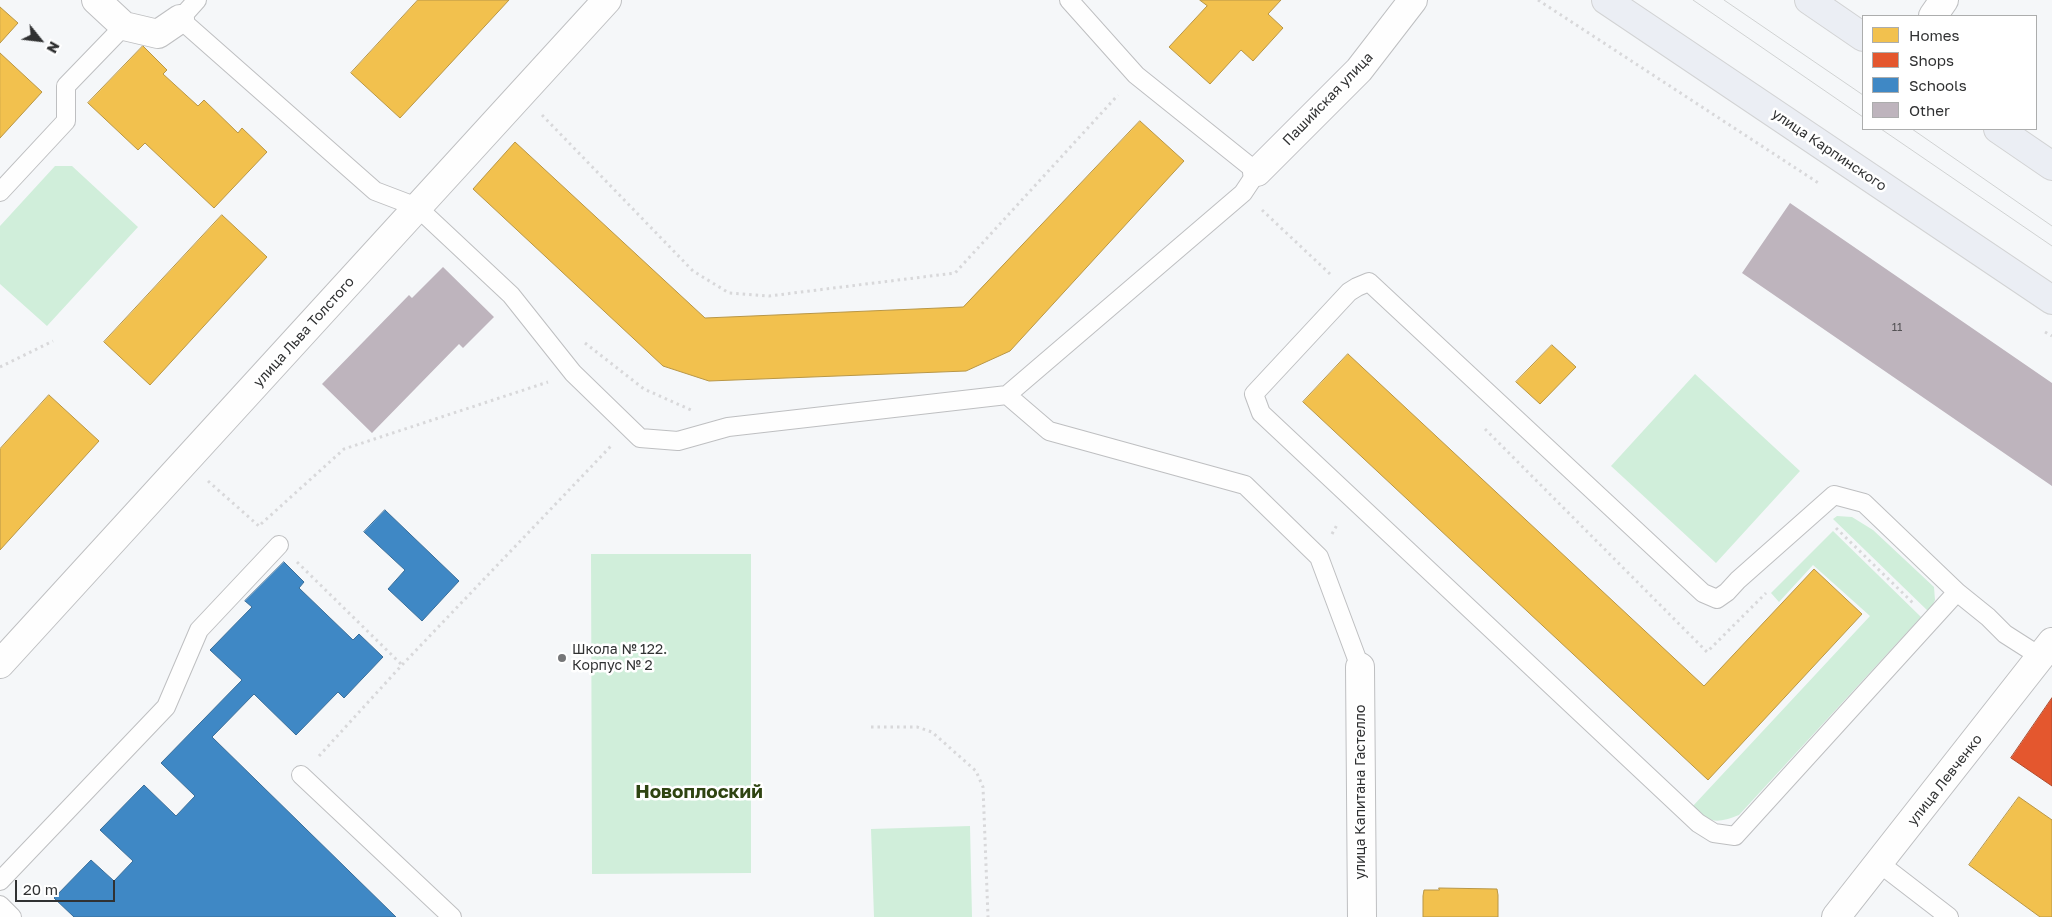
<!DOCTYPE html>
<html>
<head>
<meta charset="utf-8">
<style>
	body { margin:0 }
	#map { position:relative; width:2052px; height:917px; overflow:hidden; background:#f5f7f9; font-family:"Golos Text",sans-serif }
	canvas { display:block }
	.legend { position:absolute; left:1862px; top:15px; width:175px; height:115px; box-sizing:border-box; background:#fff; border:1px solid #acadad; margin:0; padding:6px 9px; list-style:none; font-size:15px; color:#303132 }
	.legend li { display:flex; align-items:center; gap:10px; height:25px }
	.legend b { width:25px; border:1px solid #acadad }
	.north { position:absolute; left:15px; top:15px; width:50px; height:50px; -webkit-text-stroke:4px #fff; paint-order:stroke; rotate:119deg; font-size:14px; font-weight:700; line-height:20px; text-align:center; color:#303132 }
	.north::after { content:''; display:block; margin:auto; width:18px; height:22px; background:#303132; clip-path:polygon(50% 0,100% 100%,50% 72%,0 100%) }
	.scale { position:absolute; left:15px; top:880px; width:100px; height:22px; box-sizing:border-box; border:2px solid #303132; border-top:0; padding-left:6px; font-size:15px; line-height:18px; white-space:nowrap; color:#303132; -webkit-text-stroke:4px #fff; paint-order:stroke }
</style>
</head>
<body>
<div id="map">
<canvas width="2052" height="917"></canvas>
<ul class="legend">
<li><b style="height:14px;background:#f2c14e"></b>Homes</li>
<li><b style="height:14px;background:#e4572e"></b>Shops</li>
<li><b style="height:14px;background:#3f88c5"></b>Schools</li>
<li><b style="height:14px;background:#beb4bd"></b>Other</li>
</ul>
<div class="north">N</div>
<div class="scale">20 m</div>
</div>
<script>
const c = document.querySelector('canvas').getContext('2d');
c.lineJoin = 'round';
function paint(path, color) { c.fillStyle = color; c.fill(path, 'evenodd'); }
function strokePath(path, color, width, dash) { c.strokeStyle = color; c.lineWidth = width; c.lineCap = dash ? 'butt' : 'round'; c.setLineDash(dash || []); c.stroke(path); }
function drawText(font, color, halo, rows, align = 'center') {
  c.font = font + ' "Golos Text",sans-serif'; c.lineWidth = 5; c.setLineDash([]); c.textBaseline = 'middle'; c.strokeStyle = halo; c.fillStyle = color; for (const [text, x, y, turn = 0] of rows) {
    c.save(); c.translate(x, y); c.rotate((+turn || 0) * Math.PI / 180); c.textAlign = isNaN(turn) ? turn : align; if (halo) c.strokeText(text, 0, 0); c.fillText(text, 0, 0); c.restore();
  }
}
const green = new Path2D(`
	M55,166h17l66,61 -91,99 -47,-42v-58z
	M1695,374l105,97 -84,92 -105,-97z
	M1837,516l15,1 21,13 61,57 1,13 -6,12 -96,-93z
	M1833,531l88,86 -182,198c-23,9 -29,8 -47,-8l178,-191 -57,-51 -34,37 -8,-9z
	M591,554h160v319l-159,1z
	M970,826l2,91h-98l-3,-88z`);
const homes = new Path2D(`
	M418,0h91l-109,118 -49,-45z
	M1200,0h81l-13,14 15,14 -30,33 -12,-11 -31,34 -41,-37 38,-41z
	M0,7l18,16 -18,20z
	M143,46l24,24 -4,4 35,32 6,-6 34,33 4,-5 25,24 -53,56 -69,-65 -7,7 -50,-47z
	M0,53l42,39 -42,46z
	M1140,121l44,40 -174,190 -44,20 -257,10 -46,-15 -190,-177 42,-47 190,176 258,-11z
	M222,215l45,42 -117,128 -46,-43z
	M1552,345l24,22 -36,37 -24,-22z
	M1348,354l356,332 110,-117 48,45 -154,166 -405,-378z
	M49,395l50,46 -99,109v-101z
	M2019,797l33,23v97h-12l-71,-52z
	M1439,888l58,1 1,6v22h-75v-21l1,-6h15z`);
const shops = new Path2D(`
	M2052,698v88l-41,-28z`);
const schools = new Path2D(`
	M385,510l74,71 -37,40 -34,-32 17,-19 -41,-38z
	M284,562l20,20 -5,6 54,52 6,-6 24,23 -39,41 -6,-6 -42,43 -42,-41 -42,43 184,180h-322l-20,-19 37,-38 23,21 19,-20 -33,-31 44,-45 32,31 19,-20 -34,-33 81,-83 -32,-30 42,-43 -7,-6z`);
const building = new Path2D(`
	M1790,203l262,180v103l-310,-213z
	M443,267l51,50 -31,31 -4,-4 -87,89 -50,-49 87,-89 3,3z`);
const path = new Path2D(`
	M1538,0l282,184
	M542,115l151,156 36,22 40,3 186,-23 163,-178
	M1262,210l68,64
	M2045,332l7,4
	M585,343l59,46 47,21
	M0,367l53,-26
	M1485,429l222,223 59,-59
	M208,481l52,46
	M261,524l83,-75 204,-67
	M1836,528l78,76
	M1332,534l6,-11
	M297,562l105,103
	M871,727h46l15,5 44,39 7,16 5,130
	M319,756l83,-91 209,-219`);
const lane = new Path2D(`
	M197,0l-17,19 195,172 42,16 94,88 62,78 67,65 38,3 50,-14 279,-32 236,-202 14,-21 -121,-97 -67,-75
	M0,192l66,-71v-35l58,-60
	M1007,395l42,36 196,54 74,72 41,110
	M1957,592l-222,244 -21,-3 -16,-10 -437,-410 -7,-19 95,-102 8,-5 12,-5 334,311 14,6 10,-7 11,-12 96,-85 30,8 93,89 31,25 17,17 36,23
	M301,775l151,142
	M1879,863l70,54
	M0,881l166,-174 33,-77 80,-85
	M0,905l12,12`);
const street = new Path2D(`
	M96,0l28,26 34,8 22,-15
	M1933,16l11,-16
	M1257,172l102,-102 54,-70
	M0,664l607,-664
	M1360,667l2,250
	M1836,917l216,-275`);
const primary = new Path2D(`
	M1606,0l446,300
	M1809,0l54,37
	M1998,129l54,37`);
const tram = new Path2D(`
	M1693,0l170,117
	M1724,0l139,95
	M1881,129l171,117
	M1912,129l140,97`);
const markers = [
	[562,658,5,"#757678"]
];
const numberNames = [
	["11",1897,328]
];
const streetNames = [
	["Пашийская улица",1328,99,-46],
	["улица Карпинского",1829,150,34],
	["улица Льва Толстого",304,332,-48],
	["улица Левченко",1945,780,-52],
	["улица Капитана Гастелло",1361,792,-90]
];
const poiNames = [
	["Школа № 122.",572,650],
	["Корпус № 2",572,666]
];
const districtNames = [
	["Новоплоский",699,792]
];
paint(green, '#d0eeda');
paint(homes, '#f2c14e');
strokePath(homes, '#b89646', 1);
paint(shops, '#e4572e');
strokePath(shops, '#ae4c2f', 1);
paint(schools, '#3f88c5');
strokePath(schools, '#3a6e99', 1);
paint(building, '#beb4bd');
strokePath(lane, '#bebfc1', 20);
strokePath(street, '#bebfc1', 30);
strokePath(primary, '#d2d3d4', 30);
strokePath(path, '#d8d8da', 3, [2.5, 4]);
strokePath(lane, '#fefefe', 18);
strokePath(street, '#fefefe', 28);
strokePath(primary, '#ebeef4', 28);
strokePath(tram, '#d0d2d2', 1);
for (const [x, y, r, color] of markers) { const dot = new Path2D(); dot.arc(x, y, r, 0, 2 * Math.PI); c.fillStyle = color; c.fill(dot); strokePath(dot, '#fff', 2); }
drawText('11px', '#545255', null, numberNames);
drawText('14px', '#303132', '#fff', streetNames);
drawText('14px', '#303132', '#fff', poiNames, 'left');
drawText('bold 19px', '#2f4411', '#fff', districtNames);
</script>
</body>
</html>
